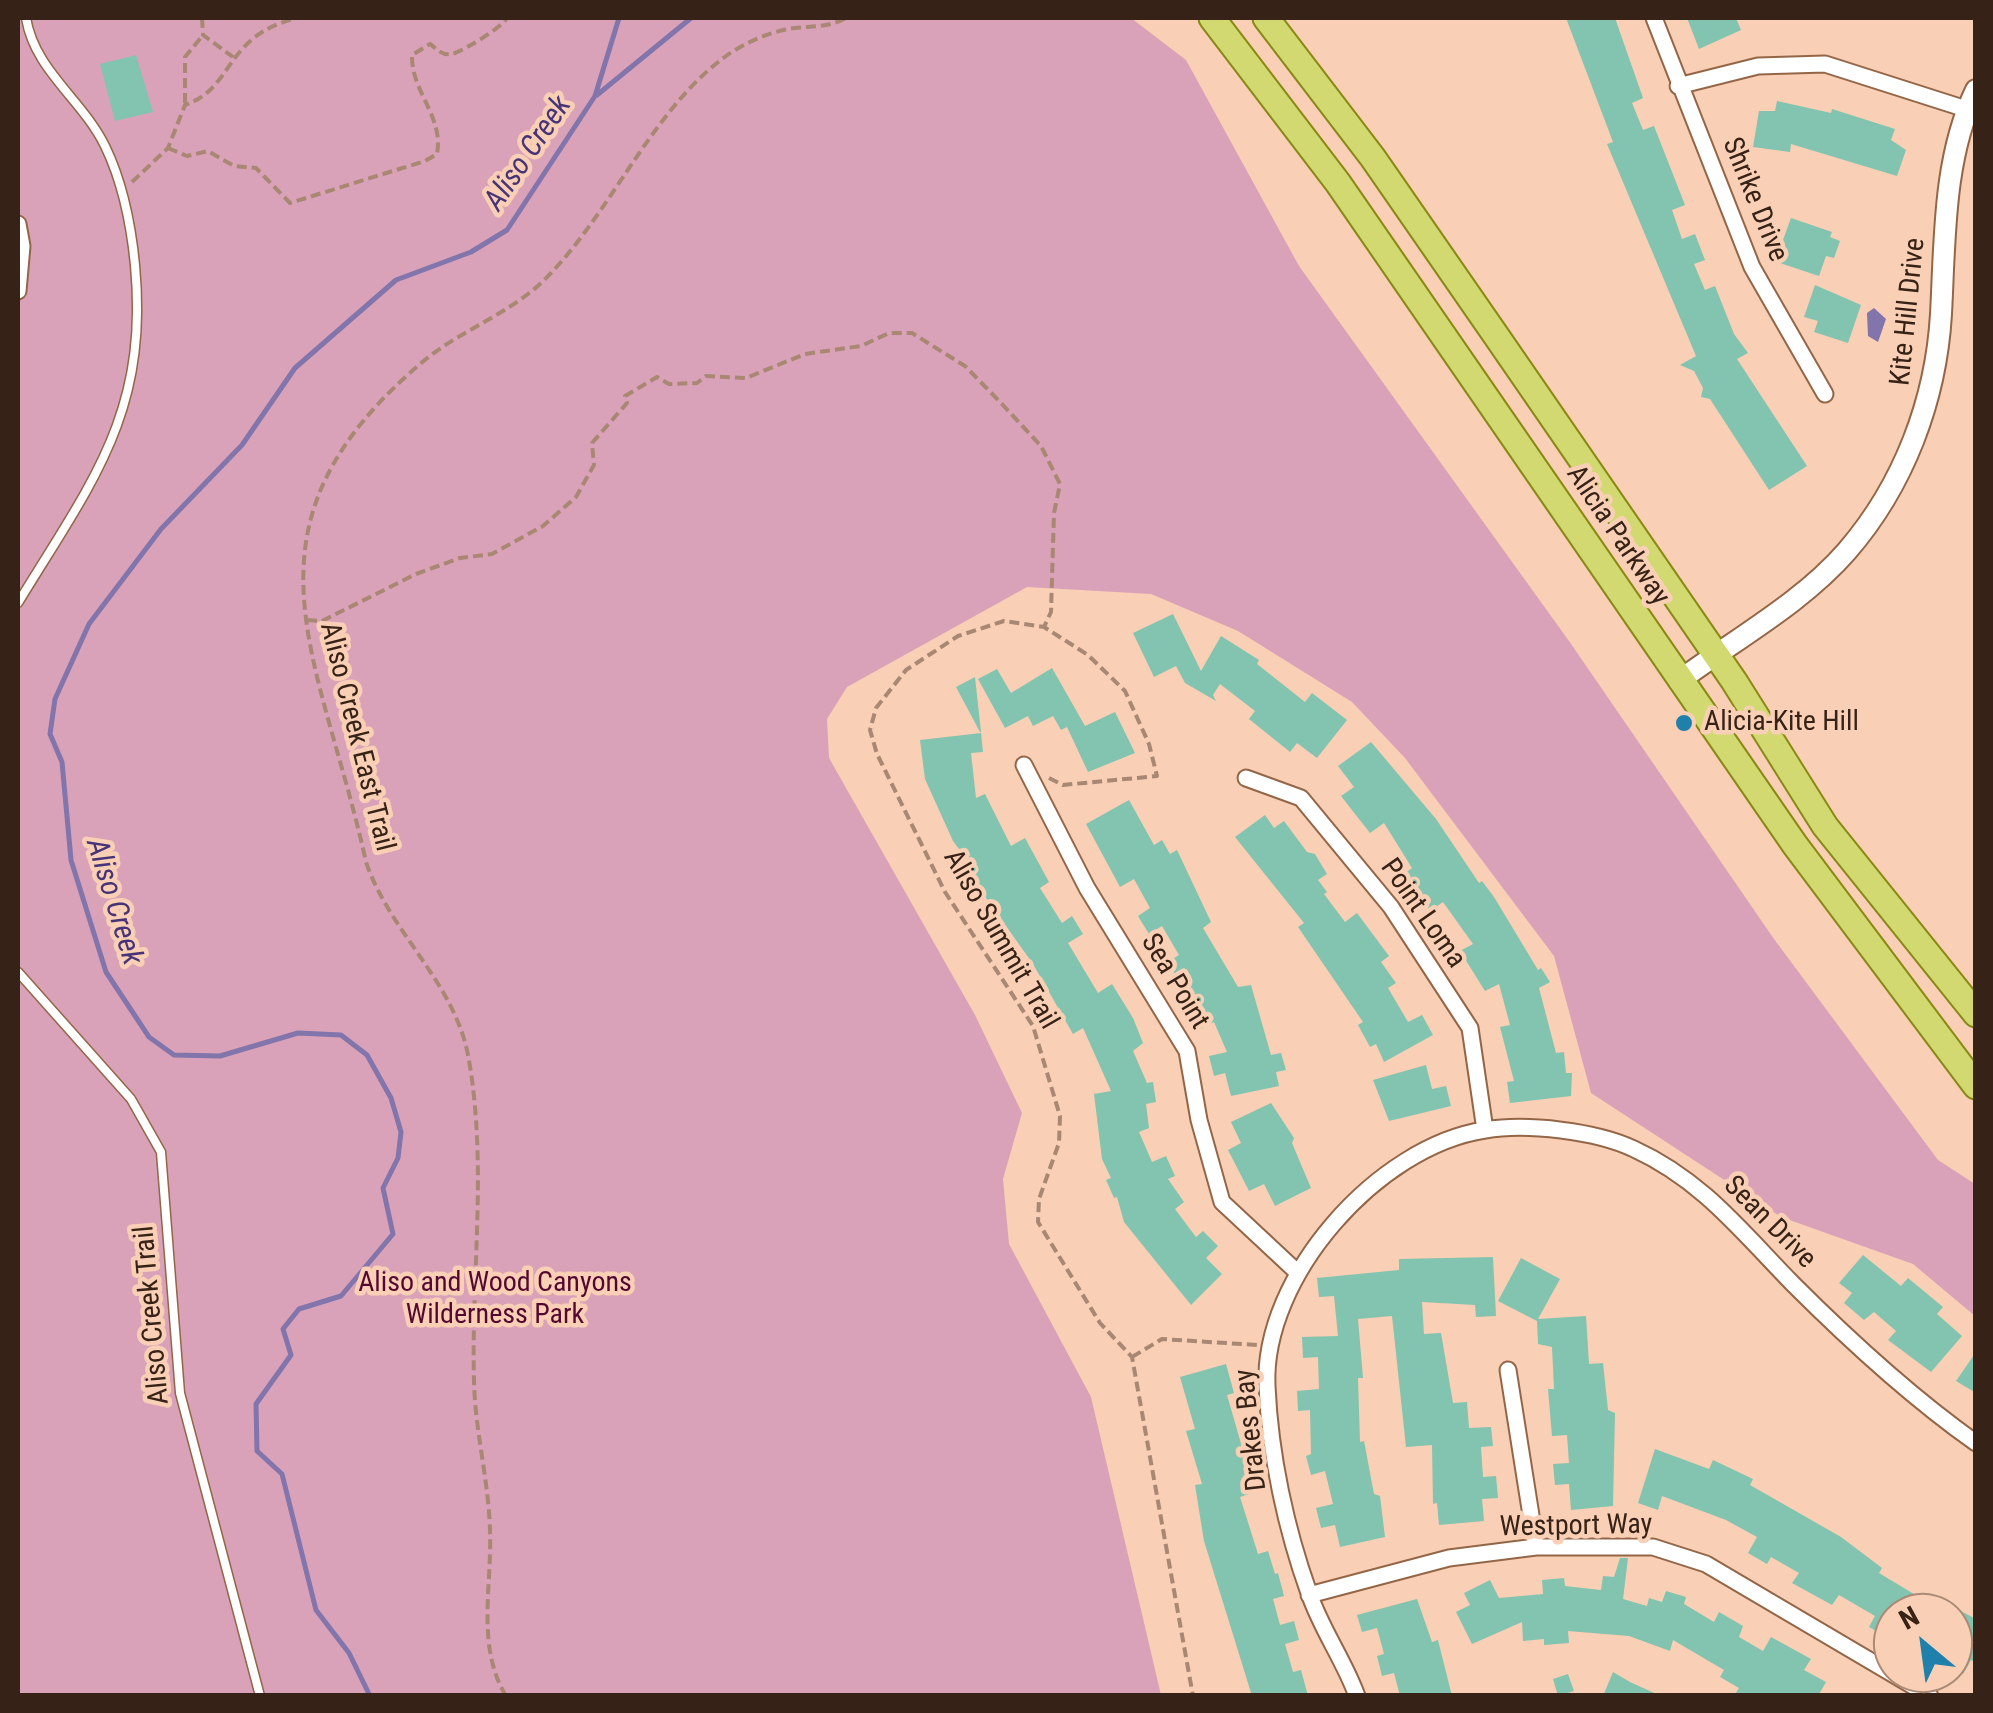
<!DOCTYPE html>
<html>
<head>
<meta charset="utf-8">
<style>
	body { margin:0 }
	#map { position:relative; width:1993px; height:1713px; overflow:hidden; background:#f9cfb5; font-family:"Roboto Condensed",sans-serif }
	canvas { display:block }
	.frame { position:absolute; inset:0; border:20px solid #362216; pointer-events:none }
	.north { position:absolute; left:1873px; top:1593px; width:100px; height:100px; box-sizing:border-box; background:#f9cfb5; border:2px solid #ab8a75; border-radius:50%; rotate:331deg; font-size:28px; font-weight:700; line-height:40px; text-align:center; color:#362216 }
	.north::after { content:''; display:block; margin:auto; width:35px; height:45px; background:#1f80ac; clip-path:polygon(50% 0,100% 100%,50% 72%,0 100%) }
</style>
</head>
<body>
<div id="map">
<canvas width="1993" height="1713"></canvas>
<div class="frame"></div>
<div class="north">N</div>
</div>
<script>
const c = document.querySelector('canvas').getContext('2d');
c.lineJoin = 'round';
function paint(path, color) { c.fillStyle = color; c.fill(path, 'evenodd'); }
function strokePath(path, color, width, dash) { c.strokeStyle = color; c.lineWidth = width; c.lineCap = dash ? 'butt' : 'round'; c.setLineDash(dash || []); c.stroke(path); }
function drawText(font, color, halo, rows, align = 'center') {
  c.font = font + ' "Roboto Condensed",sans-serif'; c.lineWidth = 9; c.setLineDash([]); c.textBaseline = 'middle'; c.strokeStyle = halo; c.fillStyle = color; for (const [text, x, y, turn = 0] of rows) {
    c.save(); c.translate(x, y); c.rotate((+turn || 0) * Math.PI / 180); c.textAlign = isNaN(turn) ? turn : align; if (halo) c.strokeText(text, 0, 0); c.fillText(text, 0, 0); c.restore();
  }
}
const green = new Path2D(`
	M18,18h1113l55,42 113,206 270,375 205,298 164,221 37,24v132l-62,-52 -132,-47 -190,-124 -37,-137 -149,-198 -53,-56 -114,-71 -87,-37 -124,-7 -180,100 -20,32 2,39 146,257 47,98 -19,66 6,65 82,153 70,298h-1143z`);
const water = new Path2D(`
	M1874,308l12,11 -8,23 -10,-6 -1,-23z`);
const stream = new Path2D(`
	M597,95l94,-77
	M370,1696l-21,-43 -33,-43 -34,-136 -25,-23 -1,-47 35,-49 -8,-26 16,-20 42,-13 52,-62 -10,-46 15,-30 3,-26 -10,-34 -24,-43 -26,-20 -43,-2 -78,23 -46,-1 -25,-18 -43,-65 -35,-112 -9,-98 -12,-28 5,-35 34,-75 72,-95 81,-84 53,-77 101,-88 75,-28 36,-22 88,-134 24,-78`);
const building = new Path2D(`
	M1566,18h49l28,80 -11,5 11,27 11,-4 31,79 -13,5 10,29 13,-5 10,26 -11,4 11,26 10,-4 19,48 14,19 -11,6 70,107 -38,24 -59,-91 -9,-2 2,-9 -9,-17 -14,-6 16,-9 -89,-212 6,-2z
	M1687,18h49l5,12 -42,19z
	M136,55l17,57 -38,9 -15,-57z
	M1777,101l54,12 1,-4 63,20 -4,11 15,10 -9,26 -106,-32 -1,8 -37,-5 6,-36h16z
	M1791,218l41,14 -2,5 10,4 -6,17 -8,-2 -7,20 -39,-13 4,-11 -5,-1z
	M1815,285l46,20 -13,38 -34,-11 4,-11 -14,-4z
	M1173,614l28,57 20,-35 38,24 -2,4 48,38 7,-9 35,27 -30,38 -20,-15 -7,9 -41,-33 6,-8 -35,-27 -7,11 3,6 -31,-18 -9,-17 -22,11 -21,-44z
	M1052,668l33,58 30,-14 20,41 -47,19 -21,-45 -6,3 -8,-14 -20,10 -5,-10 -23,12 -27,-49 19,-10 14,24z
	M975,677l6,55h-1l-24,-45z
	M981,733l2,19 -12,1 5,45 9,-4 26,52 14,-8 24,44 -9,6 22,35 10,-7 11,18 -15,9 30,50 14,-9 21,34 10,25 -10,8 14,32 6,-1 3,20 -10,2 3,24 -10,4 13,30 14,-6 9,20 -7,3 16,23 -9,7 21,28 7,-6 15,15 -12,12 16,16 -31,31 -67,-83 -7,-25 -3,1 -8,-18 5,-2 -9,-19 -8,-65 17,-3 -28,-63 -10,6 -40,-70 -54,-76 -11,-17 5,-3 -20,-27 -28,-62 -5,-39z
	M1371,742l65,77 43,64 3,-2 12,16 44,73 3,-2 9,14 -11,6 17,65 8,-1 2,21h6l-1,23 -61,7 -3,-21 7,-1 -14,-54 10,-2 -11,-41 -14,7 -25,-40 13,-7 -30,-42 -13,9 -27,-36 9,-7 -28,-45 -14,10 -29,-37 13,-9 -16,-21z
	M1129,800l25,45 8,-5 8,14 7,-4 34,72 -8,6 35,59 13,-2 20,70 10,-2 5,17 -10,2 3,14 -48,10 -6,-23 -11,3 -5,-20 18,-4 -13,-30 -14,7 -10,-20 4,-1 -26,-46 11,-7 -17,-29 -13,8 -11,-18 12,-8 -16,-29 -14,8 -34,-63z
	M1265,815l9,13 10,-7 23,31 8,2 12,20 -9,6 9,12 -3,2 21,28 12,-9 32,43 -8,6 15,21 -8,5 20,34 14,-7 11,20 -49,27 -8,-18 -6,3 -12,-22 5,-3 -65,-95 6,-4 -69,-86z
	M1426,1065l6,24 14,-3 5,20 -62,15 -16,-41z
	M1271,1103l23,35 -2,5 19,45 -36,18 -11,-22 -15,7 -21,-41 13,-7 -10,-21z
	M1863,1255l38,31 7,-8 35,29 -6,7 25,22 -31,36 -43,-32 8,-9 -22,-19 -10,8 -20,-17 8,-10 -13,-10z
	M1493,1257l3,59 -20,1 -1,-12 -53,-3 2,32 17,-1 12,70 14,-1 2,26 22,-1 2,19 -12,1 2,30 13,-1 2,22 -16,1 2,22 -45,4 -2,-22 -4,1 -1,-59 -26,2 -14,-131 -34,3 5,59h-5l2,64 4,-1 10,53 6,2 5,41 -45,10 -5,-22 -14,3 -5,-20 17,-4 -8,-33 -14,4 -5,-19 5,-2 -1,-44 -12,1 -1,-20 22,-2 -1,-32 -15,1 -1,-21 36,-1 -4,-40 -15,1 -2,-19 82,-8v-11z
	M1521,1258l39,21 -22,40 48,-3 3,48 14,-1 5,47 7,3 -2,93 -42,4 -2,-26 -14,1 -2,-21 16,-1 -2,-28 -15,1 -4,-47h6l-2,-42 -14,-3 -1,-23 -39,-20z
	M1976,1352v41l-20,-12z
	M1226,1364l8,29 -7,2 28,97 -15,5 18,57 10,-3 7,23 3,-1 6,23 -11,3 7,26 14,-4 5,19 -14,4 8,28 8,-2 7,26h-56l-48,-155 -9,-56 7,-1 -16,-53 9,-2 -15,-52z
	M1655,1449l54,20 4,-9 40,19 -3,6 91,52 41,31 -3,5 45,27 4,-6 48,25v44l-5,-3 -8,14 -10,-6v-55h-60v28l-24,-14 6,-11 -36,-21 -7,10 -40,-22 7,-10 -28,-16 -4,7 -19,-11 9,-16 -31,-17 -64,-24 -4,14 -20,-7z
	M1620,1558h8l-5,41 24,7 2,-8 13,4 4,-11 20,6 -2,7 30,18 5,-10 24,14 -4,11 24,14 8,-14 40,22 -7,11 22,12 -8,14h-84l5,-8 -19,-11 4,-7 -51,-30 -3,11 -41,-15 -61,-5 1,12 -25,2v-6l-21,2 -1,-19 -50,22 -16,-32 14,-7 -6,-12 26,-13 9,18 44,-4 -1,-14 22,-2 1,8 36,4 2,-14 11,1z
	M1417,1599l15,43 6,-2 14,56h-52l-6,-23 -12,3 -5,-20 7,-2 -7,-26 -15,4 -5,-17z
	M1613,1672l17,10 31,14h-58z
	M1568,1674l6,17 -16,5 -5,-17z`);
const path = new Path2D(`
	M202,18l1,17 30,22
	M185,103v-46l18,-22
	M168,148l19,8 21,-5 26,15 22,2 34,35 135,-42 12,-7c7,-38 -26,-62 -25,-99l18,-11c7,5 12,12 22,10 13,-4 49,-26 55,-36
	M132,182l36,-34 17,-43c50,-17 38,-69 112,-87
	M307,620l15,1 94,-47 44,-16 32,-4 51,-28 33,-29 18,-32 -2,-22 35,-40 -2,-7 32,-19 12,7 28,-1 9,-7 40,2 59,-24 56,-8 28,-13h23l53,33 37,38 39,42 19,38 -6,29 -3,99 -7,15
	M1049,778l14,7 94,-9 -8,-32 -24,-53 -37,-36 -44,-28 -40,-6 -46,15 -52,34 -30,38 -6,22 7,24 68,138 88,134 27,90 -1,27 -20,56 -1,23 62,101 32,34 61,339
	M1132,1357l30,-18 95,6
	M506,1696c-30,-49 -14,-110 -16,-164 -1,-51 -15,-100 -16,-151 -3,-107 14,-219 -6,-326 -14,-73 -79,-124 -102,-193 -46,-210 -140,-336 60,-503 35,-28 81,-45 114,-75 69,-65 109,-172 186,-228 20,-14 45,-25 69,-28 19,-2 35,-1 51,-10`);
const service = new Path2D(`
	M18,603c73,-120 131,-189 117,-338 -4,-41 -12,-82 -30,-119 -23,-47 -70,-75 -79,-128
	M18,972l113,127 30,53 19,241 80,303`);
const minor = new Path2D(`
	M1654,18l98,249 73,127
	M1678,86l80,-20 67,-2 141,45
	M18,224l4,22 -4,45
	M1024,765l63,123 100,163 12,69 23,82 75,70
	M1246,778l55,20 90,109 79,121 15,102
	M1508,1370l28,177
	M1309,1595l140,-37 87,-11h117l53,17 224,132
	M1357,1696c-13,-36 -36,-67 -48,-103 -23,-64 -39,-138 -42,-207 -5,-109 111,-240 218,-256 42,-7 111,1 149,19 68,31 108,83 159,135 56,56 118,113 183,159`);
const tertiary = new Path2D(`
	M1679,681c55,-41 123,-78 168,-130 57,-66 89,-151 94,-237 4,-74 2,-156 35,-224`);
const primary = new Path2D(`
	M1212,18l126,165 457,662 181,241
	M1266,18l107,140 124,179 237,344 91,145 151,188`);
const markers = [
	[1684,723,10,"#1f80ac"]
];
const streetNames = [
	["Shrike Drive",1754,200,68],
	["Kite Hill Drive",1909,312,-84],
	["Alicia Parkway",1617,536,56],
	["Aliso Creek East Trail",356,737,76],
	["Point Loma",1422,914,55],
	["Aliso Summit Trail",1000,940,60],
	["Sea Point",1174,982,59],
	["Sean Drive",1769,1223,45],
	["Aliso Creek Trail",153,1315,-95],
	["Drakes Bay",1252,1430,-96],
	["Westport Way",1576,1527,-1]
];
const poiNames = [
	["Alicia-Kite Hill",1704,723]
];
const parkNames = [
	["Aliso and Wood Canyons",495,1284],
	["Wilderness Park",495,1316]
];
const waterNames = [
	["Aliso Creek",529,154,-56],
	["Aliso Creek",113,902,73]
];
paint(green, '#daa2b8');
paint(water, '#8175ac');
strokePath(stream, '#8175ac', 5);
paint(building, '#82c4b0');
strokePath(service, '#946648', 11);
strokePath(minor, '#946648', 19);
strokePath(tertiary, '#946648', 24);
strokePath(primary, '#898914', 29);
strokePath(path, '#a88773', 4, [10, 5]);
strokePath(service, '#fff', 8);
strokePath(minor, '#fff', 15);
strokePath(tertiary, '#fff', 20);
strokePath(primary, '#d3d971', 25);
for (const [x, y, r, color] of markers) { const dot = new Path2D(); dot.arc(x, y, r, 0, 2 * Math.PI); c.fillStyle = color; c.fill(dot); strokePath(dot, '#f9cfb5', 4); }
drawText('28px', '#362216', '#f9cfb5', streetNames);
drawText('28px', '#362216', '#f9cfb5', poiNames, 'left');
drawText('28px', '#530832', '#f9cfb5', parkNames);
drawText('italic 30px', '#473478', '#f9cfb5', waterNames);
</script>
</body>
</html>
